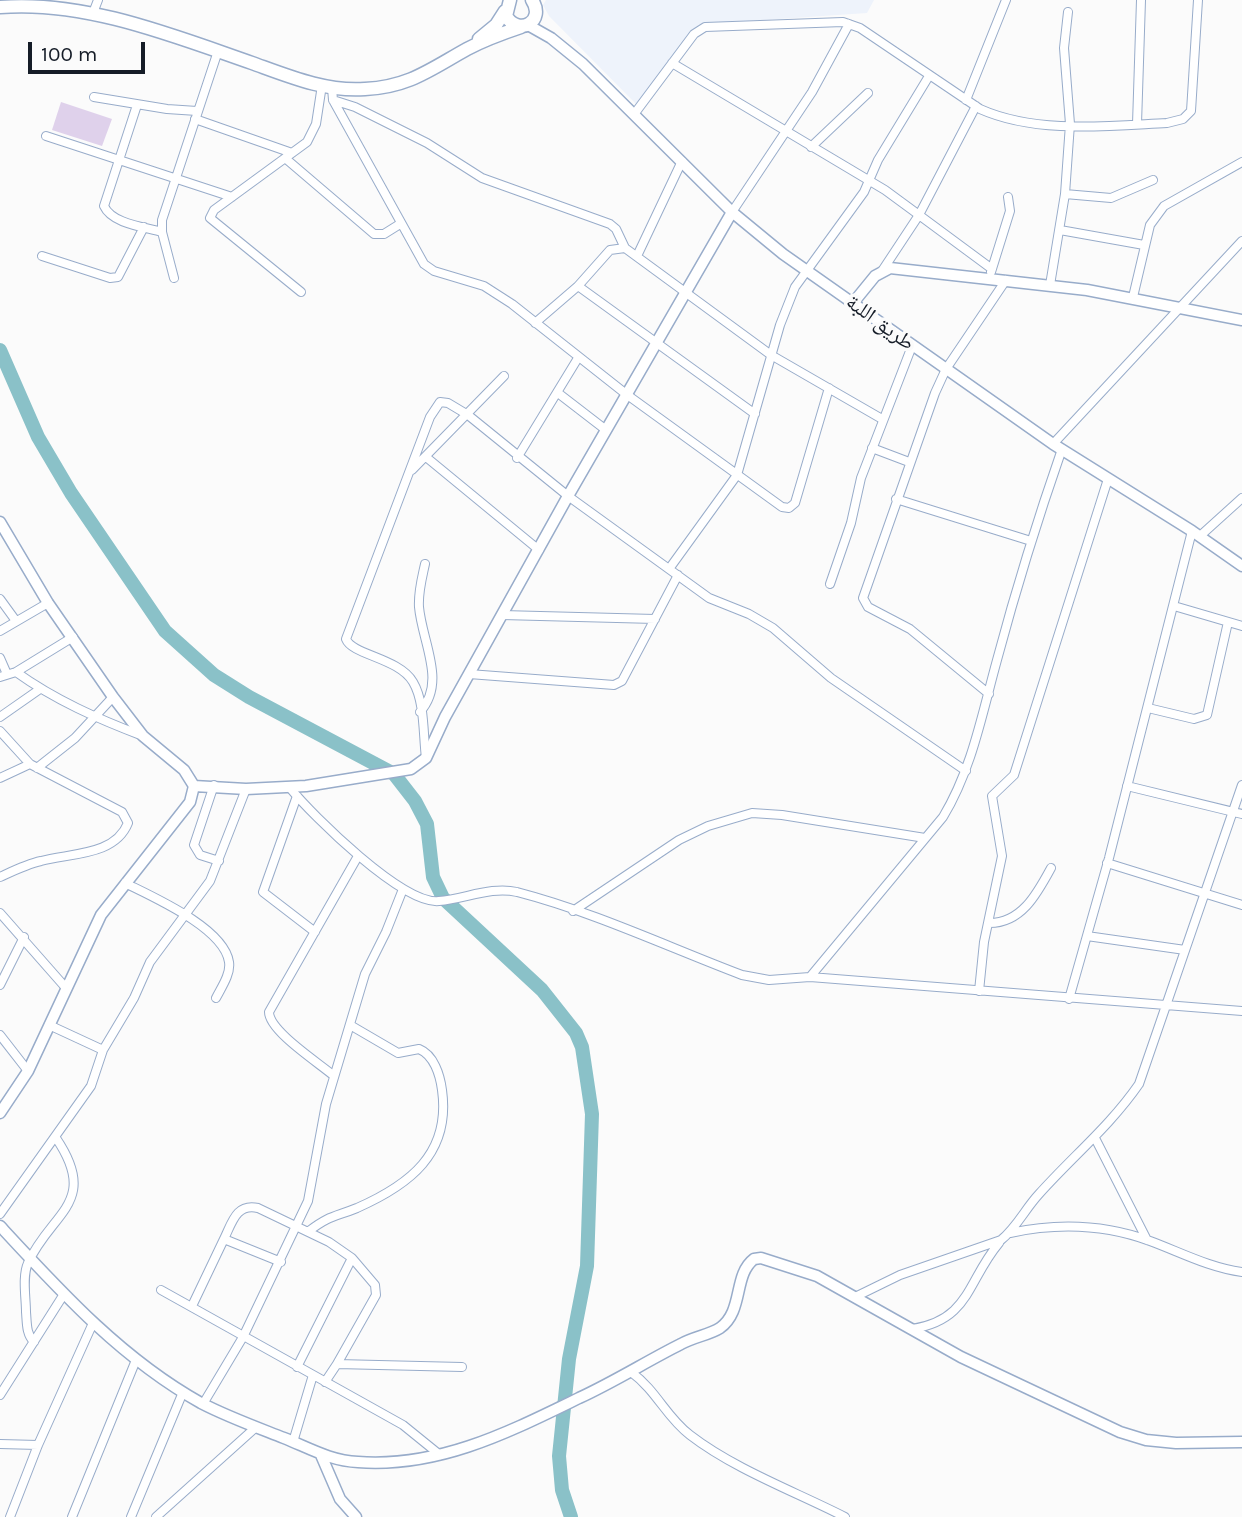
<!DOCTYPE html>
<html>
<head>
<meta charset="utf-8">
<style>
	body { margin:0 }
	#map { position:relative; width:1242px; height:1517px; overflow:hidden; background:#fbfbfb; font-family:Karla,sans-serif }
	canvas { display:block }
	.scale { position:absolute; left:28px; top:42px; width:117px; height:32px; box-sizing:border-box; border:4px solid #151c27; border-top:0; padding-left:9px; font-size:21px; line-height:24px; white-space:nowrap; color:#151c27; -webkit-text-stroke:5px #fbfbfb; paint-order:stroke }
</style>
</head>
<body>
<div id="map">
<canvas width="1242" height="1517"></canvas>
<div class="scale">100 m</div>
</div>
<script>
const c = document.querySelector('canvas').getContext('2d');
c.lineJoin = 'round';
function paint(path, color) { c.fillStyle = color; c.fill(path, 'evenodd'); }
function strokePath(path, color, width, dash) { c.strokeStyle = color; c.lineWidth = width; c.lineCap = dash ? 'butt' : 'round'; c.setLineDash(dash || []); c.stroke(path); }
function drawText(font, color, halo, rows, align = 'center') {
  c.font = font + ' Karla,"Noto Naskh Arabic",sans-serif'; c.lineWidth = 7; c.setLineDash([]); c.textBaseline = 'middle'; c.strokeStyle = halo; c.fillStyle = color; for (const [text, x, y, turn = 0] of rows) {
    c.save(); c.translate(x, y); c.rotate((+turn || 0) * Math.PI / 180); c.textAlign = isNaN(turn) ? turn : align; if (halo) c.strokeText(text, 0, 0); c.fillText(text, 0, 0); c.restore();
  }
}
const built = new Path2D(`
	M546,0h328l-7,13 -162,11 -30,32 -39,48 -87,-88 -6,-11z`);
const green = new Path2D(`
	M61,102l51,17 -10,27 -50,-16z`);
const river = new Path2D(`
	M0,350l38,87 33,56 94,138 49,44 35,22 145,77 21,27 12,23 6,53 10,21 99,92 34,43 6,14 10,67 -5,152 -18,93 -10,97 3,34 9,27`);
const street = new Path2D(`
	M93,13l5,-13
	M672,63l213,127 34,25 -37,56
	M332,88l1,12 91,164 10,7 50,15 28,18 114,90 156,113 7,1 6,-5 34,-115
	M94,97l73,12 30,2
	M333,100l22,7 72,36 55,35 128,46 6,5 9,19
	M966,100l40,-100
	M137,105l-33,101c8,18 41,21 58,26
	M976,106l-57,109 73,54
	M635,113l59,-79 11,-7 138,-5 17,6 120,81c56,25 127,17 187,14l16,-4 8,-8 7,-111
	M195,119l97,34
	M1137,124l4,-124
	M46,136l186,61
	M811,147l57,-54
	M285,158l89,76h10l16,-10
	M1065,194l46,4 42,-18
	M732,212l80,-120 37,-68
	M1060,230l84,15
	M42,256l68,22 8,-1 26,-50
	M637,256l45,-95
	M991,272l19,-61 -2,-14
	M174,278l-12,-46v-12l56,-169
	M1050,285l15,-91 5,-70 -6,-76 4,-36
	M301,292l-91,-74 4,-8 93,-68 9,-18 6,-39
	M1133,297l17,-72 14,-19 78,-44
	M535,323l43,-37
	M558,393l48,37
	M755,414l-177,-128 32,-36 15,-2 146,107 111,64
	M1053,444l189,-203
	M872,448l37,14
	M426,457l113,93
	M517,458l61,-100
	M412,470l92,-94
	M896,499l135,42
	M1200,536l42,-38
	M669,569l68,-94 43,-150 15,-38 69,-95 14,-32 51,-84
	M830,584l21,-61 10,-45 51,-132
	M0,599l16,22
	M1174,606l68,20
	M502,615l153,4
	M0,631l48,-28
	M0,658l7,16
	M16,672c39,28 82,47 127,64
	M469,674l145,11 8,-4 56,-106
	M0,677l16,-5 57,-35
	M989,694l-79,-65 -42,-22 -5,-9 72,-205 11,-24 60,-89
	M1148,708l46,11 13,-4 21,-93
	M420,712c27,-30 2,-70 -1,-105 -1,-15 3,-29 6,-43
	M0,717l40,-28
	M0,731l30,33 92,48 6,11c-13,33 -58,30 -87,38 -14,3 -28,10 -41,16
	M426,758c-3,-23 -1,-56 -13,-76 -14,-24 -61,-27 -67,-43l84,-222 10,-15 8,1 20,12 100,81 141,102 40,16 24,14 58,50 135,93
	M37,768l38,-30 38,-41
	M0,778l30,-14
	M214,785l-20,60 6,10 19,6
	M1127,786l115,28
	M290,788c23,28 113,117 149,113 26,-2 52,-15 78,-9 77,20 151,55 225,83l27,5 41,-3 432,34
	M297,796l-34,96 52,40
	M1107,863l135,42
	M125,883c28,14 99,45 104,79 2,12 -8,26 -13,36
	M573,911l106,-71 29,-14 44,-13 30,2 143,23
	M0,913l66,75
	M988,923c33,1 49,-29 63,-55
	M1087,936l98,14
	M810,977l133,-160c29,-48 39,-103 54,-157 19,-71 41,-142 65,-211
	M0,985l24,-48
	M979,991l5,-49 18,-86 -10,-60 22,-21 94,-296
	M1069,999l40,-141 83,-327
	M49,1025l54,25
	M0,1035l28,36
	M334,1076c-15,-13 -65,-45 -65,-64l89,-156
	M1095,1138l52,102
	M0,1214l91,-128 12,-36 31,-52 16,-36 60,-81 36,-92
	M309,1231c21,-16 26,-14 48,-23 52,-23 94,-54 85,-118 -2,-15 -8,-35 -23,-41l-21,4 -48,-28
	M1010,1233c46,-10 94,-9 140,8 30,11 60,27 92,31
	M281,1262l-57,-23c8,-16 12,-36 34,-31l71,34 23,16 -55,109
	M161,1290l242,135 37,30
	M855,1297l45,-22 101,-35c16,-13 24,-31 38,-46 34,-38 71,-68 100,-110l103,-299
	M192,1306l32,-67
	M912,1329c58,-9 55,-48 87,-86
	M34,1342c-8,-8 -7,-19 -8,-30 0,-14 -4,-36 2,-49 23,-51 72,-60 28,-125
	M337,1364l39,-69 -1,-10 -23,-27
	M631,1372c26,19 35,45 59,63 44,34 106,57 155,82
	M325,1382l12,-18 125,3
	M0,1395l64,-101
	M203,1404l40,-67 65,-136 18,-97 39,-130 21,-42 17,-43
	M293,1442l20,-67
	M0,1444l38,1
	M10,1517l28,-72 55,-122
	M72,1517l64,-157
	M131,1517l52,-125
	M156,1517l99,-89`);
const secondary = new Path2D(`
	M528,25l23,13 32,26 149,148 51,42 270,190 139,87 50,35
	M853,303l22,-27 15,-8 197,22 155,30
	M0,522l48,81 65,94 30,39 41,34 10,16 -4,16 -89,113 -73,156 -28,42
	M194,786l52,3 60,-3 105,-17 15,-11 19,-41 123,-221 164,-284
	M0,1226c61,66 122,133 201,177 27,14 55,24 83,35 25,10 47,23 74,24 81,6 151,-30 221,-64 35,-16 68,-37 102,-54 12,-7 28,-9 39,-16 24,-17 13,-53 34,-69l7,-1 56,18 144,81 159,75 26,8 30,3 66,-1
	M321,1455l19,44 16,18`);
const primary = new Path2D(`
	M510,0l-4,16c13,21 40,5 26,-16
	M0,7c85,-7 174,29 252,56 36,13 74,29 113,26 44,-2 66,-20 102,-40 17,-9 36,-16 54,-22
	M479,39l17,-14 9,-14`);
const streetNames = [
	["طريق اللبة",880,323,36]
];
paint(built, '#eef3fb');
paint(green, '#dfd1eb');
strokePath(river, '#8ac1c8', 14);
strokePath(street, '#98acca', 10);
strokePath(secondary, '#98acca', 13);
strokePath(primary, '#98acca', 15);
strokePath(street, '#fff', 8);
strokePath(secondary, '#fff', 10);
strokePath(primary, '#fff', 12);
drawText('21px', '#151c27', '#fbfbfb', streetNames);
</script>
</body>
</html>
